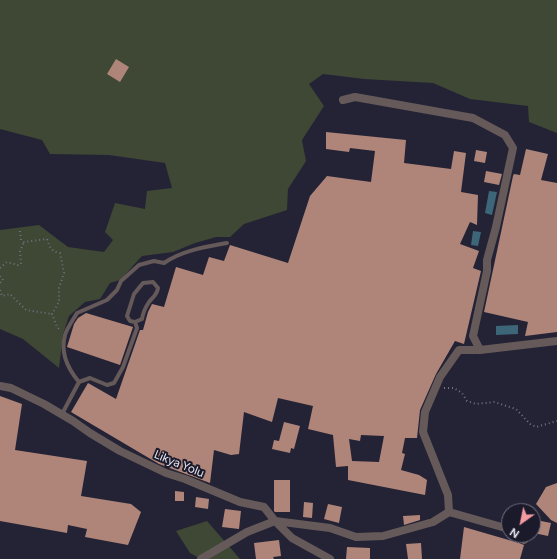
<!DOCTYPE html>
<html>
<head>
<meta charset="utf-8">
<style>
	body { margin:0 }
	#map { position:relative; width:557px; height:559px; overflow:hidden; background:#242335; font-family:Figtree,sans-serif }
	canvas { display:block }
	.north { position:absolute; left:501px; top:503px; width:40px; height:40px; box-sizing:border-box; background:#1b1a2b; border:1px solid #6d6d7c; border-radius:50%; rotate:213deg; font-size:11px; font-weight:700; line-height:16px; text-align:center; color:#e9e9f5 }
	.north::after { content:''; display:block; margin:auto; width:14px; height:18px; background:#f49aa1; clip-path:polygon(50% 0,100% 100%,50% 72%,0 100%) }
</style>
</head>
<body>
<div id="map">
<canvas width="557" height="559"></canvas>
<div class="north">N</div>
</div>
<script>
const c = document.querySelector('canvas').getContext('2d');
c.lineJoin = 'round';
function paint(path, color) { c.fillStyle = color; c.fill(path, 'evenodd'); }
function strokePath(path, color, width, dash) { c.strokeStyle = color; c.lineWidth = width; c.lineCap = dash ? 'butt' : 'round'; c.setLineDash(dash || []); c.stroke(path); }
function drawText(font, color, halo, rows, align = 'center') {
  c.font = font + ' Figtree,sans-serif'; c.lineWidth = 4; c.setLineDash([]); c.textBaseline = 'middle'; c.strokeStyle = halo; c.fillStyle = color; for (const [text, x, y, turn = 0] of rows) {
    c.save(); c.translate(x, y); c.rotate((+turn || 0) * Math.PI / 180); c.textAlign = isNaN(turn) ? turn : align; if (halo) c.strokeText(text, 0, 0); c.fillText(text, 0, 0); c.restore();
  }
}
const green = new Path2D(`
	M0,0h557v133l-28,-11 -1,-16 -58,-7 -37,-16 -69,-4 -41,-5 -14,10 15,22 -22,34 4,21 -18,28 -1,21 -43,14 -14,13h-14l-21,6 -22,9 -31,4 -22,24 -10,3 -10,16 -15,3 -16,14 -6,18 -4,34 -36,-29 -23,-10v-99l39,-5 29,22 36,5 9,-12 -8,-8 10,-29 30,6 2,-18 25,-3 -7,-25 -56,-8 -59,-1 -8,-14 -42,-11z
	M207,521l33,38h-39l-11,-6 -14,-22z`);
const water = new Path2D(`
	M489,191l8,1 -5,23 -7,-2z
	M473,231l8,1 -3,14 -7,-1z
	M518,325v9l-22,1v-9z`);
const building = new Path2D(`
	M116,59l13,8 -9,15 -13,-8z
	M326,132l80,8 -2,23 47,6 3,-18 12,2 -5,39 17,3 -1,30 -7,-3 -10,22 19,7 -6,17 8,3 -17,73 -9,-3 -19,33 -16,36 -3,28h-12l-3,15 3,1 -4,16 18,5 8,5 -2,15 -77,-15v-14l-12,1 -3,-32 -25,-6 5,-23 -35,-8 -6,24 -28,-10 -5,42 -8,1 -17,-5 -4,33 -51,-19 -88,-52 17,-29 28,16 24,-69h3l5,-18 4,-8 12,3 12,-40 27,8 6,-18 15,4 6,-16 58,18 22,-67 17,-20 44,6 4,-31 -25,-3 -1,4 -23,-3zM361,435l23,1 -5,26 -27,-1 -3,-22 11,2z
	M526,149l22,5 -7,26 16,3v149l-32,4 3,-14 -44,-10 29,-136 1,-2 6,1z
	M476,150l11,2 -2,11 -11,-2z
	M486,171l16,3 -3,11 -15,-3z
	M86,313l47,14 -13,38 -53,-18 7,-23 4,-6z
	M0,396l22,8 -7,46 72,11 -6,35 50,8 10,8 -13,33 -43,-8 2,-8 -19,-4 -1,8 -67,-12z
	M284,422l16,4 -6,23 -3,-1 -1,5 -18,-4 2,-9 5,1z
	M274,480h16v32h-15l-1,-1z
	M557,483v40l-6,-3 -15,-16 10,-17z
	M175,491l9,1v9h-9z
	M196,497l13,2 -1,10 -13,-2z
	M304,502l9,1 -1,15 -9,-1z
	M328,504l14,3 -3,16 -15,-4z
	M225,509l16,2 -2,18 -17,-2z
	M420,515v5l-16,5 -1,-9z
	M536,520l15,3 -3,13 -14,-3z
	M464,527l55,16 5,2 -4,14h-60z
	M279,540l2,16 -8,1 1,2h-18l-2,-16z
	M421,543l1,16h-14l-2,-15z
	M347,547l23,1v11h-24z`);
const path = new Path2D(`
	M20,231l1,9 3,2 23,-3c3,9 4,12 13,14l4,20 -5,15v14l-7,12 5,13 3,3
	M0,268l7,-6 11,3 3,-1 -1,-13 4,-9
	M0,276l3,4 -3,3
	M0,290l2,6 8,-2 16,16 26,4
	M444,388h10l8,5 5,8 9,3 18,-2 22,7 14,15 6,3 21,-6`);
const service = new Path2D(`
	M79,382c-11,-13 -19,-29 -14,-47 2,-7 8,-15 12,-22l30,-13 10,-10 4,-9 18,-16 15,-4 10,2c19,-13 42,-16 63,-20
	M62,414l17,-32 11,-4 17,7 7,-2 9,-16 14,-39 -2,-6 -5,-1 -3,-5 7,-22 9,-11 10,-1 5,6c-1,7 -5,9 -9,14 -4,6 -6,10 -7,17l-7,3`);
const minor = new Path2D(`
	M343,100l12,-3 118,21 32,17 8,13 -17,79 -9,33v11l-14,65 7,14
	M0,386l11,2 33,16 29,17 17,12 30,18 46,22 19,6 55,23 24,5 11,14 17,17 38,21
	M449,512l60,17
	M519,535l5,5
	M201,559l46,-27 28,-11 55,7 26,9 27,-1 50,-14 16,-10 -1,-17 -25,-63 2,-20 15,-35 19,-27h21l77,-9`);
const streetNames = [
	["Likya Yolu",179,464,22]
];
paint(green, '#3e4834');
paint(water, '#3d6778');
paint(building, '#af857a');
strokePath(path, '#737282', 2, [1, 3]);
strokePath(service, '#655a59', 4);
strokePath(minor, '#655a59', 8);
drawText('12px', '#e9e9f5', '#1b1a2b', streetNames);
</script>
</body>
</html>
